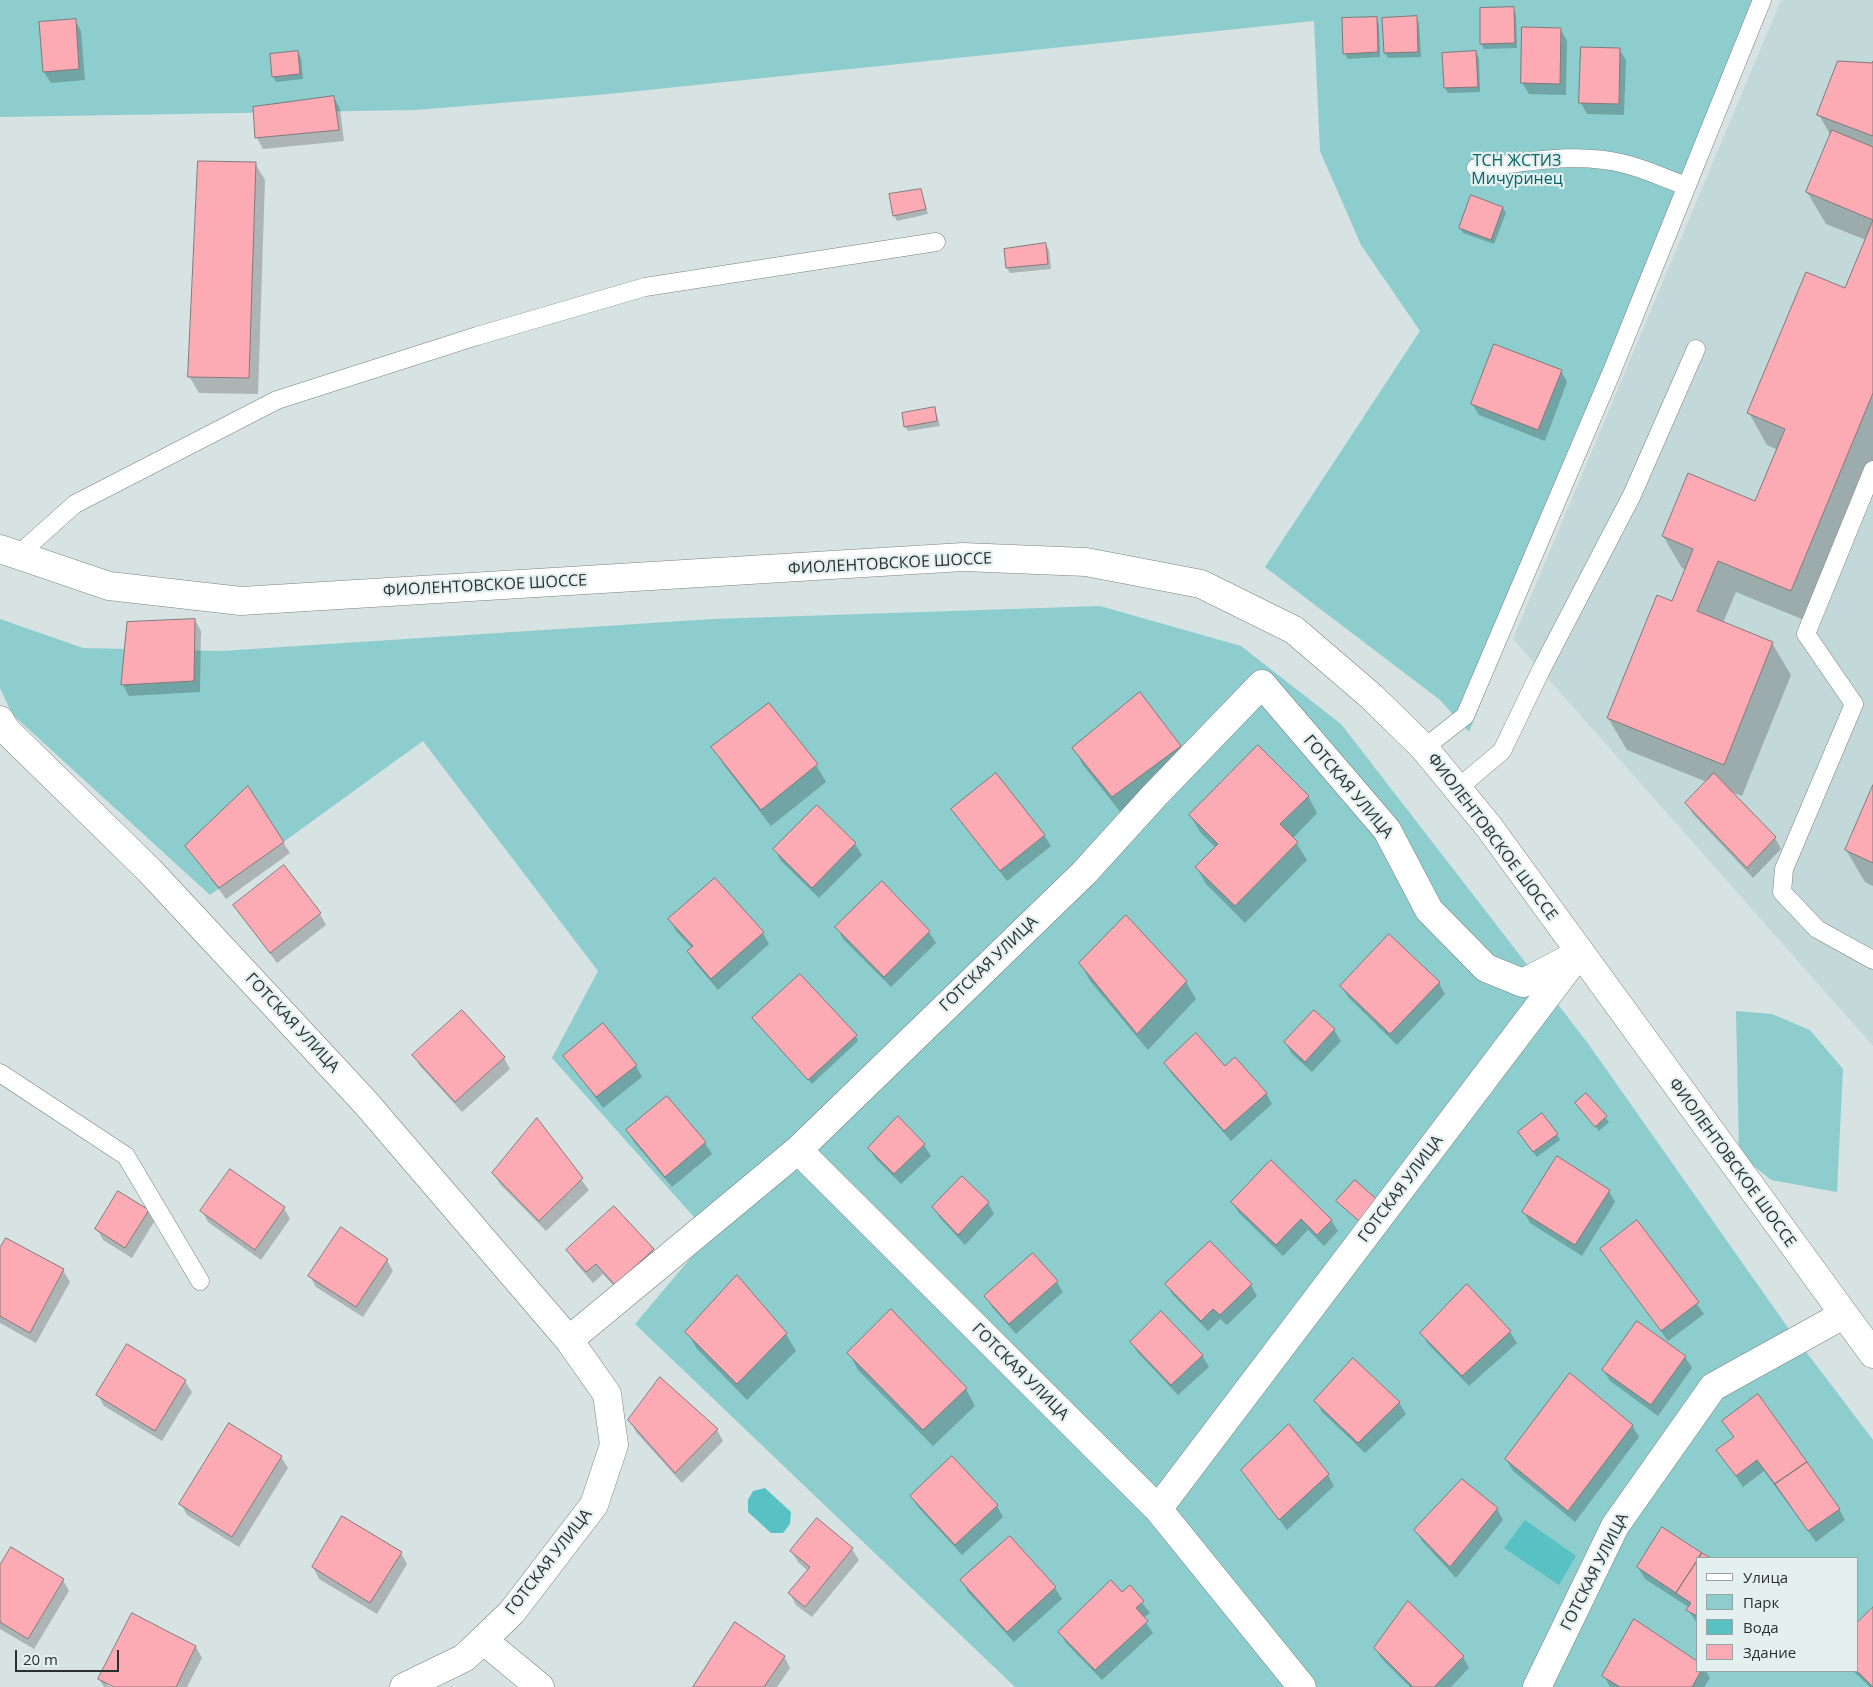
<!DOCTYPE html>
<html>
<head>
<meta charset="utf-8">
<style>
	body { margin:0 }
	#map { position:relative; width:1873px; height:1687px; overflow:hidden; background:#d7e2e3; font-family:"Open Sans",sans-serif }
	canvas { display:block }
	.legend { position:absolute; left:1696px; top:1557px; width:162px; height:115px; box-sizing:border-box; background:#e4f0f0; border:1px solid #9aa3a3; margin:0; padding:6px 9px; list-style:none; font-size:15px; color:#2a2f2f }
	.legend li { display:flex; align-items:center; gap:10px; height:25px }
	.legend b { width:25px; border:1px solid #9aa3a3 }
	.scale { position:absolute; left:15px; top:1650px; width:104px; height:22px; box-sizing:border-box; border:2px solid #2a2f2f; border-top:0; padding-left:6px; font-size:15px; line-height:18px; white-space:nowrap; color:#2a2f2f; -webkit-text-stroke:4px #e4f0f0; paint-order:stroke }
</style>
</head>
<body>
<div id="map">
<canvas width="1873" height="1687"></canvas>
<ul class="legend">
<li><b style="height:6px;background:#fff"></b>Улица</li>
<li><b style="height:14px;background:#8ecdce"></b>Парк</li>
<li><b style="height:14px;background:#57c1c4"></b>Вода</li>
<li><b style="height:14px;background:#fcaab4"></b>Здание</li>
</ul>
<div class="scale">20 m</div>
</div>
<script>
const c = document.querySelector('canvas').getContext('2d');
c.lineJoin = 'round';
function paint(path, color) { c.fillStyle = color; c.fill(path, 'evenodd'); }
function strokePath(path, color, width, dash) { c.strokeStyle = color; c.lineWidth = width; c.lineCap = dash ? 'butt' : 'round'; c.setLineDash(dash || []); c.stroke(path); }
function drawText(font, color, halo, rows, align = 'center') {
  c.font = font + ' "Open Sans",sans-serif'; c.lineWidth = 4.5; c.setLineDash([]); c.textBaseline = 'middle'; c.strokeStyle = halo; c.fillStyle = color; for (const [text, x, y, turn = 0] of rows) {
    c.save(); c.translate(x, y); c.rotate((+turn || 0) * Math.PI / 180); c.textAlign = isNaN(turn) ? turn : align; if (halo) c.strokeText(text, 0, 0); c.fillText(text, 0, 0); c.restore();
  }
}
const built = new Path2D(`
	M1781,0h92v1046l-360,-407z`);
const green = new Path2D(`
	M0,0h1751l15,10 -297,722 -29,-32 -175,-133 155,-236 -59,-86 -41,-94 -6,-130 -705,73 -193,16 -416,7z
	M1100,606l141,40 100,78 246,318 204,290 82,108v247h-858l-380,-363 75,-89 -158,-177 46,-87 -175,-230 -213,154 -198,-181 -12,-26v-69l83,29 138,3 492,-32zM1697,1558h160v113h-160z
	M1736,1011l36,3 38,16 33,39 -6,123 -66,-12 -32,-26z`);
const water = new Path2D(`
	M765,1488l26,24 -1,12 -7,9h-12l-23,-21v-12l5,-9z
	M1525,1520l51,36 -17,29 -55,-37z`);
const shadow = new Path2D(`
	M1513,9l3,5 1,34 -33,1 -3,-6z
	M1376,18l3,6 1,33 -32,2 -3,-5z
	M1416,18l3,5 2,34 -33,1 -3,-5 -1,-34z
	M75,20l6,11 4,49 -34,3 -7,-11z
	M1524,29l37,1 6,11 -1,54 -37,-1 -7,-11z
	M1619,49l7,11 -2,55 -37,-1 -6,-11z
	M298,52l3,6 2,21 -27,3 -3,-6z
	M1476,53l3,5 1,34 -32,1 -3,-5 -2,-34z
	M1873,64v404l-64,154 -73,-30 -13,31 49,20 19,32 -49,121 -11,-4 44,46 6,11 -28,29 -60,-64 -6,-11 20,-21 -80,-32 -19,-32 65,-115 13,-33 -4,-2 -19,-32 93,-34 22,-52 -11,-5 -18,-32 96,-124 21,-49 -40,-16 -19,-32 24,-56 -12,-21z
	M334,97l6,12 4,32 -81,8 -6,-11 -3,-30z
	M255,163l10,17 -7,214 -59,-1 -10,-17z
	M921,190l7,24 -31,7 -3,-6z
	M1503,208l3,5 -12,31 -31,-11 -3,-5z
	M1046,245l3,5 2,19 -41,4 -3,-5z
	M1561,371l6,11 -22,59 -66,-26 -7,-11z
	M935,409l5,17 -32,5 -3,-5z
	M195,620l6,11 -1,61 -71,4 -6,-11z
	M1140,694l40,53 10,17 -68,50 -39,-49 -9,-17z
	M713,747l103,18 10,17 -55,44 -48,-62z
	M1873,789v97l-8,-4 -19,-32z
	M1308,796l9,17 -24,25 14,22 -62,63 -39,-39 -10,-17 20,-19 -16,-16 -10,-17z
	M817,807l38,37 7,11 -43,43 -38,-37 -6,-11z
	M952,810l92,25 7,11 -44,35z
	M283,842l7,11 -64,46 -39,-53z
	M715,879l48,54 6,11 -51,46 -23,-27 -7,-11 4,-4 -16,-17 -6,-11z
	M235,906l85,8 6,11 -49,38z
	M837,927l92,5 7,11 -45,44 -48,-48z
	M1081,964l105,18 10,17 -48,51 -58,-69z
	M1439,983l6,11 -48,51 -49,-48 -7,-11z
	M753,1019l103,17 2,5 -46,43z
	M1334,1030l7,11 -29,31 -20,-18 -7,-12z
	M414,1055l90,3 6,11 -48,43 -42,-46z
	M565,1056l71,10 6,11 -39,31z
	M1165,1063l60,5 41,25 6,11 -41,37 -59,-67z
	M1586,1094l23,28 -10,9 -23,-28z
	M667,1098l38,45 7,11 -40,33 -38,-45 -6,-11z
	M898,1118l26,27 7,11 -30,28 -25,-25 -7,-11z
	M537,1120l52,70 -43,41 -46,-47 -7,-11z
	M1557,1135l3,5 -23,17 -15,-20z
	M962,1178l26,25 6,11 -29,31 -25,-27 -7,-11z
	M1609,1191l6,11 -33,54 -52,-33 -6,-11z
	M1338,1201l48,11 -17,19z
	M1232,1202l99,18 7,11 -14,15 -16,-16 -25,26 -44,-43z
	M284,1208l6,11 -29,41 -53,-38 -6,-11z
	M148,1211l6,11 -22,36 -29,-18 -6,-11z
	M1637,1222l67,92 -36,27 -66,-92z
	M6,1239l57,31 7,12 -34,61 -36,-20v-72z
	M568,1250h85l6,11 -37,34 -19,-21 -10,9 -19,-22z
	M387,1260l6,11 -30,46 -47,-30 -6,-11z
	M1056,1281l7,11 -47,42 -24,-27 -6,-11z
	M1167,1284l84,1 6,11 -30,29 -7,-6 -12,12 -35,-36z
	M1467,1286l43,46 7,11 -48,43 -41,-42 -6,-11z
	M1637,1323l48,34 7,11 -34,48 -48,-35 -7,-11z
	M687,1332l99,2 10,17 -49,49 -50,-51z
	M1131,1342l71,13 7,12 -31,28 -40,-42z
	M849,1353l117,36 9,17 -42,40 -75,-76z
	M1353,1360l46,43 7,11 -41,39 -43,-41 -6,-11z
	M185,1381l7,11 -30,49 -58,-35 -6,-11z
	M630,1420l87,10 6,11 -41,42 -46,-51z
	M1723,1421l116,88 6,11 -29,22 -52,-71 -21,16 -25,-37 16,-12z
	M1632,1425l7,12 -64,85 -62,-51 -7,-12z
	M281,1457l7,11 -49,79 -52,-32 -6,-11z
	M1243,1470l85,5 6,11 -47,44z
	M911,1496l86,10 6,11 -41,38 -44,-48z
	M1497,1509l6,11 -47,58 -34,-37 -6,-11z
	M1662,1529l47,29h-12v65l-9,-13 2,-2 -45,-29 -7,-12z
	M852,1549l7,11 -47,57 -16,-12 -6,-11 18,-23 -10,-9 -7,-11z
	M401,1553l6,11 -30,50 -58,-35 -6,-12z
	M0,1567l63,13 6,11 -35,58 -34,-20z
	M962,1581l93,7 7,11 -48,43 -46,-50z
	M1130,1587l20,26 -7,5 10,15 -51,47 -36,-37 -6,-11z
	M1873,1609v78h-3l-17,-16h4v-46z
	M132,1614l64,33 6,11 -15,29h-70l-10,-5v3l4,2h-7l-5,-8z
	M735,1624l49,32 6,12 -13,19h-83z
	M1375,1648l88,9 6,11 -18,19h-41l-28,-28z
	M1706,1671l4,7 -6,9h-94l-6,-11z`);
const building = new Path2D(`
	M1514,7l1,36 -35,1v-36z
	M1417,16l1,36 -34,1 -2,-35z
	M1377,17l1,35 -35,2 -1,-36z
	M76,19l3,50 -36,3 -4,-50z
	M1522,27l39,1 -1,56 -39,-1z
	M1581,47l39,1 -1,56 -40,-1z
	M298,51l2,23 -28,3 -2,-23z
	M1476,51l2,36 -34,1 -2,-35z
	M1838,61l34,2 1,-2v75l-56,-21z
	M334,96l5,34 -84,8 -2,-31z
	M1832,130l41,17v246l-82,198 -73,-30 -21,50 76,31 -49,123 -117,-47 50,-123 15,6 21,-52 -31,-13 26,-63 67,28 30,-72 -38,-16 59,-141 39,16 28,-68 -67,-28z
	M198,161l58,1 -7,216 -61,-1z
	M921,189l5,20 -33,7 -4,-22z
	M1471,195l32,12 -12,33 -32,-12z
	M1046,243l2,21 -42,4 -2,-19z
	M1494,344l68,26 -24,60 -67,-26z
	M935,407l2,14 -33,6 -2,-14z
	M195,619l-1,62 -73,4 6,-63z
	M1140,692l41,54 -69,51 -40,-49z
	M769,703l49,61 -57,46 -50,-63z
	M1258,745l51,51 -29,28 18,18 -63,64 -40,-39 23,-23 -29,-29z
	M996,773l49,62 -45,36 -49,-62z
	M1714,773l62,64 -29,31 -62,-65z
	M1873,785v78l-28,-13z
	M248,786l36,56 -65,46 -34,-42z
	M817,805l39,38 -44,45 -39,-39z
	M284,865l37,48 -51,40 -37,-48z
	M715,878l49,54 -53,47 -24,-28 6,-5 -25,-27z
	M882,881l48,50 -46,46 -49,-50z
	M1126,915l61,66 -50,53 -58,-71z
	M1389,934l51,48 -50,52 -50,-48z
	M800,974l57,61 -49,45 -56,-62z
	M462,1010l43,47 -50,45 -43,-47z
	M1314,1010l21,19 -30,33 -21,-20z
	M603,1023l34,42 -41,32 -33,-41z
	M1196,1033l29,33 10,-9 32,36 -43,38 -60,-68z
	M1586,1093l21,23 -12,11 -20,-24z
	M667,1096l39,46 -41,35 -39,-47z
	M1542,1113l16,21 -25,18 -15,-20z
	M898,1116l27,28 -31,30 -26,-26z
	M537,1118l46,60 -44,43 -47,-48z
	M1557,1156l53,34 -35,55 -53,-33z
	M1271,1160l61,60 -15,15 -16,-16 -25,26 -45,-43z
	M230,1169l55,38 -30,43 -55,-39z
	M962,1176l27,26 -31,33 -26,-28z
	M1355,1180l29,26 -18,21 -30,-26z
	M118,1191l31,19 -24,38 -30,-19z
	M614,1206l40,43 -39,36 -19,-21 -10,8 -20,-22z
	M1637,1220l62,82 -38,29 -61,-82z
	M341,1227l47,32 -32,48 -48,-31z
	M6,1238l58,31 -34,64 -30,-17v-68z
	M1210,1241l42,43 -32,31 -7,-6 -12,12 -36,-37z
	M1033,1253l25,28 -49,43 -25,-28z
	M737,1275l50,58 -50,51 -52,-52z
	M1467,1284l44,47 -49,45 -42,-43z
	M891,1309l76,79 -44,42 -76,-77z
	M1161,1311l42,44 -32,30 -41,-43z
	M1637,1321l49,35 -35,49 -49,-35z
	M127,1344l59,36 -31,51 -59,-36z
	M1353,1358l47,44 -42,41 -44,-42z
	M1570,1373l63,52 -65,86 -63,-52z
	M660,1377l58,52 -43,44 -47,-53z
	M1758,1394l49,68 -32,22 -18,-24 -21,16 -20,-26 18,-13 -12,-16z
	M229,1423l53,33 -50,81 -53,-33z
	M1289,1424l40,50 -50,46 -38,-50z
	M952,1456l46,49 -43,40 -45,-49z
	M1807,1462l33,47 -32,22 -33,-47z
	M1462,1479l36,29 -48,59 -36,-37z
	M342,1516l60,36 -32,51 -58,-36z
	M817,1518l36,30 -48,59 -17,-14 22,-26 -20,-16z
	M1662,1527l40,26 -26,40 -39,-26z
	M1010,1536l46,51 -49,45 -47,-52z
	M11,1547l53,32 -36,60 -28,-17v-57z
	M1702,1553l9,5h-13z
	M1697,1561v55l-11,-6 5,-7 -15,-10z
	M1111,1580l11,12 8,-7 14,16 -8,7 12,13 -53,49 -37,-38z
	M1408,1601l56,55 -30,31h-21l-39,-39z
	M1873,1607v80l-16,-16v-48z
	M132,1613l64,33 -20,41h-62l-16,-8z
	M1634,1619l63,42v10h4l-9,16h-72l-18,-11z
	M735,1622l50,34 -21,31h-71z`);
const lane = new Path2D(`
	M1476,168c48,-5 101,-17 149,-4 21,5 41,15 62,22
	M1873,470l-67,164 48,70 -70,165 -2,23 35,37 56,31
	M18,555l57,-51 202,-104 200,-64 168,-49 291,-45
	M1424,748l41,-32 147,-345 150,-371
	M1457,789l45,-38 39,-81 91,-175 64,-146
	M0,1073l126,83 74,125`);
const street = new Path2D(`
	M0,720l6,10 144,141 215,231 204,238 38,54 7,51 -20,60 -82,107 -29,28 -19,18 -60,29
	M798,1150l360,359 144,178
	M569,1340l229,-190 286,-277 70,-77 108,-112 125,146 42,80 57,58 37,15 57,-30
	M1158,1509l416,-549
	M483,1640l57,47
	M1537,1687l78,-161 98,-139 130,-72`);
const secondary = new Path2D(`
	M0,549l109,37 132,15 722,-44 123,5 115,22 93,46 78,67 52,51 65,79 384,527`);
const parkNames = [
	["ТСН ЖСТИЗ",1517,161],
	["Мичуринец",1517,179]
];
const streetNames = [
	["ФИОЛЕНТОВСКОЕ ШОССЕ",890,564,-3],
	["ФИОЛЕНТОВСКОЕ ШОССЕ",485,586,-3],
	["ГОТСКАЯ УЛИЦА",1348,787,50],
	["ФИОЛЕНТОВСКОЕ ШОССЕ",1492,837,53],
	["ГОТСКАЯ УЛИЦА",989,964,-44],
	["ГОТСКАЯ УЛИЦА",292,1023,47],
	["ФИОЛЕНТОВСКОЕ ШОССЕ",1732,1163,54],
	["ГОТСКАЯ УЛИЦА",1401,1189,-53],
	["ГОТСКАЯ УЛИЦА",1020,1372,45],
	["ГОТСКАЯ УЛИЦА",549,1562,-52],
	["ГОТСКАЯ УЛИЦА",1595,1572,-63]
];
paint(built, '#c3d8d8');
paint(green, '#8ecdce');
paint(water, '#57c1c4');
paint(shadow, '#0003');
paint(building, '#fcaab4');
strokePath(building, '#83797a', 1);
strokePath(lane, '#788282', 19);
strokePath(street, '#788282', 29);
strokePath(secondary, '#788282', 29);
strokePath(lane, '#fff', 18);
strokePath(street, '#fff', 28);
strokePath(secondary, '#fff', 28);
drawText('16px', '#076467', '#e4f0f0', parkNames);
drawText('16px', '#2a2f2f', '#e4f0f0', streetNames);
</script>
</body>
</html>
